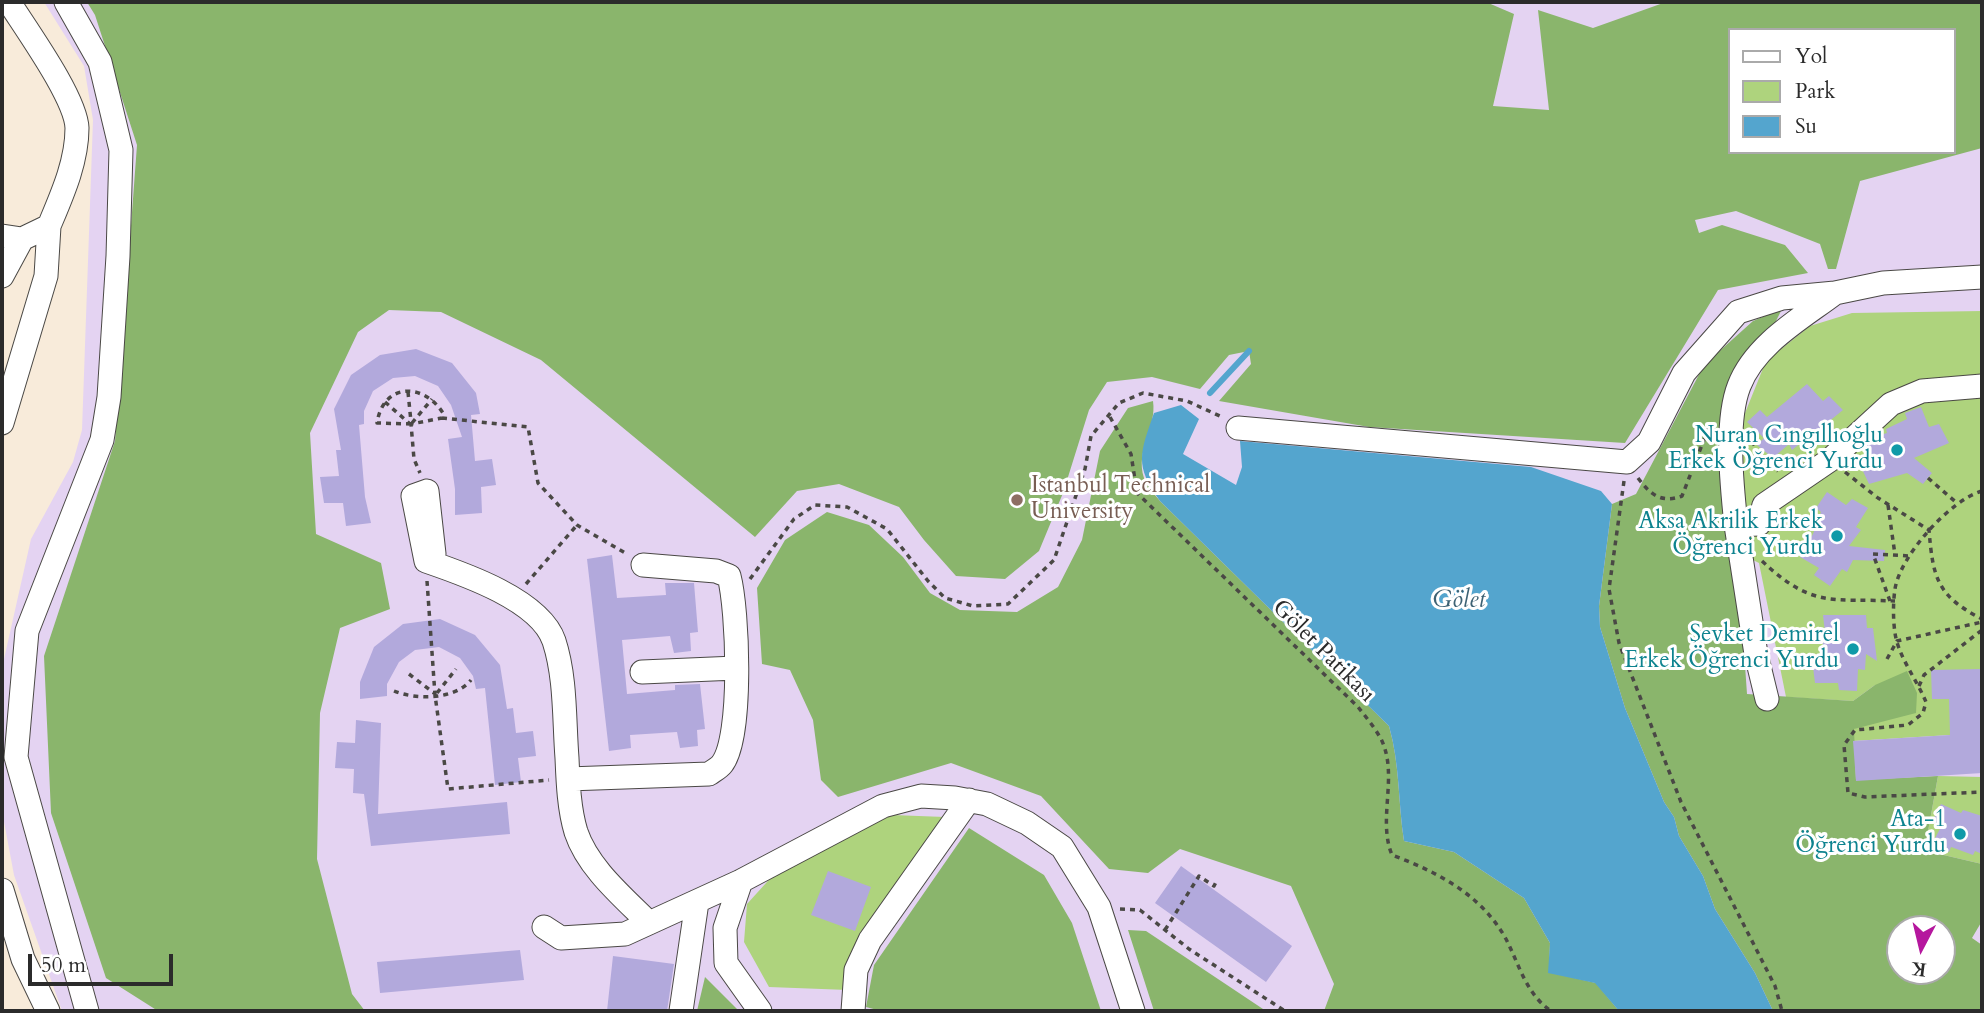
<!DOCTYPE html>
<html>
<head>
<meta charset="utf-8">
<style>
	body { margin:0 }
	#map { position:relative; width:1984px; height:1013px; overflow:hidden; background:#f8ebda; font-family:Cardo,serif }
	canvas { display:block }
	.frame { position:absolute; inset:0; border:4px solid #2b2b2b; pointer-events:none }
	.legend { position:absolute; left:1728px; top:28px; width:228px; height:126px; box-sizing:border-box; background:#fff; border:2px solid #aaa; margin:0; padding:9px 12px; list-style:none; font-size:21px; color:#2b2b2b }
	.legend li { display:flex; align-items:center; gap:14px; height:35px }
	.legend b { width:35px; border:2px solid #aaa }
	.north { position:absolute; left:1886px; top:915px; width:70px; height:70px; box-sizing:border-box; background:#fff; border:2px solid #aaa; border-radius:50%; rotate:187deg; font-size:19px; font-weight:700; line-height:28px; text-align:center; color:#2b2b2b }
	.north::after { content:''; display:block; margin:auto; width:24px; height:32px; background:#b5179e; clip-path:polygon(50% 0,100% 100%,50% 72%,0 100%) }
	.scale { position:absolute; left:28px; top:954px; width:145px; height:32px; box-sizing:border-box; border:4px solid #2b2b2b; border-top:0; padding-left:9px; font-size:21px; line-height:24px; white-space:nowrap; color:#2b2b2b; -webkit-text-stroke:5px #fff; paint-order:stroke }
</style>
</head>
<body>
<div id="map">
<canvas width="1984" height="1013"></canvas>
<div class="frame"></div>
<ul class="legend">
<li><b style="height:9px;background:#fff"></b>Yol</li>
<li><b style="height:19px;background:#aed37d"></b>Park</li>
<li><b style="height:19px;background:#54a5ce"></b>Su</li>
</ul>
<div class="north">K</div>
<div class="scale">50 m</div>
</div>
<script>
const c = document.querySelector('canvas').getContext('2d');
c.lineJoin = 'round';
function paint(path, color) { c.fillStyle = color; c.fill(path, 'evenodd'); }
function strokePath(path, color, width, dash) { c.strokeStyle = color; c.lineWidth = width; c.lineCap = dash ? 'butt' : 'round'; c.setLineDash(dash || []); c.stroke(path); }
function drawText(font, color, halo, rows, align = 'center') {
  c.font = font + ' Cardo,serif'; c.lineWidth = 6; c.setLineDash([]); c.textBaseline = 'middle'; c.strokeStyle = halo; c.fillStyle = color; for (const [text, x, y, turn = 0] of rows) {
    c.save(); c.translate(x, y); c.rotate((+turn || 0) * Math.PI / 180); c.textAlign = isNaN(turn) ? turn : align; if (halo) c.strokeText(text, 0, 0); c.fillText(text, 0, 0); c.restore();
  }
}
const built = new Path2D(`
	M44,2h1938v1009h-1920l-48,-136 -12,-64v-143l29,-129 42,-77 9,-32 11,-310 -9,-54zM1730,30h224v122h-224zM1900,929h42v42h-42z`);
const green = new Path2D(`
	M1982,311v422l-129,8 1,-12 21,-44 -22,16 -67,-4 -27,-134 -12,-6 -11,-75 7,-64 23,-57 44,-35 42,-13z
	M1938,776l44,1v87l-47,-11 -10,-5z
	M892,815l53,2 -97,173 -79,-3 -25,-45 3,-38 29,-32z`);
const forest = new Path2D(`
	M87,2h1399l28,12 -21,92 56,4 -11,-100 55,18 73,-26h316v146l-122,33 -24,88h-8l-8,-25 -84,-33 -41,9 4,13 23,-8 63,20 23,28 -90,17 -93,153 -256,-16 -150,-26 32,-37 -2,-13 -20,4 -29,34 -48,-12 -45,5 -18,28 -26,83 -24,58 -34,28 -49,-3 -32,-36 -25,-33 -60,-23 -42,7 -42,46 -214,-177 -100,-48 -52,-2 -31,22 -48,101 6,101 65,29 9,46 -50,19 -20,85 -3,146 35,135 13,17h-207l-52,-33 -55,-165 -7,-157 71,-215 22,-296 -42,-130zM1730,30h224v122h-224z
	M1782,309l-25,50 -18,26 -5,123 13,186 106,7 22,-16 32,-14 10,22 -1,20 -62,16 2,51 82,-4 -13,72 10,5 47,11v57l-10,17 10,7 -1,66h-208l-18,-38 -40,-64 -12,-33 -24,-40 -5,-19 -10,-15 -39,-94 -25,-81 -1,-21 13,-102 24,-10 68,-129 49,-44zM1900,929h42v42h-42z
	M1153,401c4,27 -18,49 -9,77 3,8 11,17 16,23l229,225c11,38 9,77 15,115l50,11 70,46 26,45 -1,29 47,11 23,28h-295l10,-27 -43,-98 -111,-37 -32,24 -39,-4 -68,-73 -90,-33 -113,34 -17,-17 -8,-60 -23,-50 -28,-6 -5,-76 28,-48 42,-28 42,13 34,32 27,36 30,17 57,2 41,-25 24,-47 18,-89 28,-43z
	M969,828l75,47 28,48 29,88h-220l-15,-4 8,-42z
	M1128,930l18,1 120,80h-112z
	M705,977l34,34h-42z`);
const water = new Path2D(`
	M1181,405l18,14 -16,35 53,31 6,-18 -2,-26 291,26 70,24 11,13 -13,102 1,21 25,81 39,94 10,15 5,19 24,40 12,33 40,64 18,38h-154l-24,-28 -47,-10 2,-30 -26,-45 -70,-46 -50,-11c-6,-38 -4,-77 -15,-115l-229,-225c-26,-36 -20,-48 -6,-88z`);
const stream = new Path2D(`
	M1210,393l39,-42`);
const building = new Path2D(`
	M416,349l36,14 24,30 4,21 -9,1 4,46 17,-2 4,26 -15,2 1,26 -27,2v-26l-7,-50 14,-2 -11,-32 -13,-19 -23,-10 -22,2 -20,13 -9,20v13l-5,1 6,72 6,26 -25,3 -3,-23h-19l-4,-26 19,-1 -3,-26h5l-7,-41 17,-34 29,-20z
	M1807,384l16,17 6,-5 14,14 -16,13 5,4 -25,22 -4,-8 -11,9 -3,-6 -16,14 -16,-13 7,-7 -17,-16 13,-12 7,7z
	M1921,407l8,20 10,-3 10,19 -35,15 18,15 -9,11 -16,-11 -38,11 -8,-17 8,-4 -6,-14 14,-13 10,-3 -1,-4 21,-10 -2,-6z
	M1827,492l19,13 6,-6 16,9 -12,19 5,3 -12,16 36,4 -1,11 -31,-1 -6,12 -5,-3 -12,17 -16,-11 5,-7 -19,-11 13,-23 8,-22 -5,-4z
	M612,555l5,43 49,-3 -1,-12h29l4,49 -8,1 1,18 -17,2 -4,-17 -48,4 5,54 48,-4v-5l25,-1 5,45 -8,1 1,16 -18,2 -3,-16 -47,3 1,13 -22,3 -22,-192z
	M1823,615h43l1,13h6l4,33 -11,-7 -1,16 -7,-1 -1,22 -18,-1 -1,-7h-23l-2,-16 10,-1v-25h3z
	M440,619l35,16 25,30 7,44 6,-1 3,25 17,-2 3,25 -18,2 3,24 -26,3 -10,-97 -9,1 -3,-13 -13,-18 -21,-11 -24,3 -16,12 -12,22v12l-27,3v-17l14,-35 29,-23z
	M1982,669v104l-126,8 -3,-40 97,-6 -1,-36h-17l-1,-29z
	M356,720l25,3 -3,91 129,-12 3,32 -139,12 -7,-52 -11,-1 1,-24 -19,-1 2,-26 18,1z
	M1941,804l20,9 2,-3 19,6v38l-7,-3 -2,4 -22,-8 -2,5 -17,-8 9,-17 -9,-5z
	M1181,866l111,80 -26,36 -111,-79z
	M828,871l43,16 -16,44 -44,-16z
	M520,950l4,30 -144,13 -3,-31z
	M613,956l61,8 -7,47h-60z`);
const path = new Path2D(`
	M408,392l3,30
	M385,402l24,21
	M1110,417l21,37 6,39 221,214c8,10 17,21 23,32 18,36 -4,80 11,116 45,17 89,39 114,84 13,25 20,55 45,72
	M442,418l86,9 10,56 39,42 50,29
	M412,423l20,-24
	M411,424l-34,-1c6,-40 46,-41 66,-10l-1,5 -31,6 3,35 6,14
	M1752,441l10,18 16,12
	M1845,472l33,26 51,32c4,48 8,66 53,89
	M1638,478c12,16 23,26 44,18l27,-69
	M1928,478l30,26
	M1624,481l-15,108 10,54 62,159 94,184 7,25
	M1982,491c-32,9 -82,65 -87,98 -2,13 -2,31 0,44 3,23 22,47 31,69l-3,11 -15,12 -53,5 -11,15 4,48 17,4 117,-5
	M1888,505l7,50
	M1762,561c51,48 70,37 133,40
	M750,579l44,-60 21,-14 32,2 40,22 41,52 17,17 28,8 35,-2 46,-44 31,-91 6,-33 28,-33 24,-10 44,8 35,16
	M427,581l8,114 13,94 101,-9
	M526,584l51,-59
	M1890,601l-17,-47 37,2
	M1887,659l10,-18 85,-19
	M409,674l25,19
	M1919,686l5,-11 58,-45
	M394,691c22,9 61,9 77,-11
	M437,693l19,-24
	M1120,909l20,1 49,39 96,62
	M1165,930l34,-54 15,10 2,-4`);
const minor = new Path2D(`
	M66,2l34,60 21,88 -3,106 -9,141 -7,43 -75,191 -11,126 71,254
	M2,236l20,3 27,-13c13,-31 28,-64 28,-98 -1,-30 -51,-99 -68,-126
	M2,276l20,-37
	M1835,293c-33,25 -80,51 -96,93 -14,36 -7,101 -3,139l23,-1 5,-19 66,-45 61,-56 31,-13 60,-5
	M2,423l44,-147 3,-50
	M1238,428l389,34 22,-20 35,-69 54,-61 44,-14 53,-5 48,-10 99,-6
	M1736,525l20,129 11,45
	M434,554l-7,-63 -14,5 13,65c38,13 114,39 128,80 12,37 10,79 13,117 1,24 2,51 9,74 12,36 47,65 73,91
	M642,672l94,-4
	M568,779l141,-5c4,-3 10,-6 13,-10 21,-27 16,-154 7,-188l-13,-5 -73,-6
	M741,881l-16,47 1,35 34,48
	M2,890l21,69 25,52
	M544,927l17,11 64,-4 116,-53 142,-75 38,-10 34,2 32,6 40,19 35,24 37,60 34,104
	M681,1011l16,-109
	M853,1011l3,-41 14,-30 99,-140`);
const markers = [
	[1897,450,7,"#0f9aa8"],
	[1017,500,7,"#8d6e63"],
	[1837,536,7,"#0f9aa8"],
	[1853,649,7,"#0f9aa8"],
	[1960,834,7,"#0f9aa8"]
];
const cultureNames = [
	["Nuran Cıngıllıoğlu",1883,437],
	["Erkek Öğrenci Yurdu",1883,463],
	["Aksa Akrilik Erkek",1823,523],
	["Öğrenci Yurdu",1823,549],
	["Şevket Demirel",1839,636],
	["Erkek Öğrenci Yurdu",1839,662],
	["Ata-1",1946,821],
	["Öğrenci Yurdu",1946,847]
];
const educationNames = [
	["Istanbul Technical",1031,487],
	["University",1031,513]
];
const streetNames = [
	["Gölet Patikası",1323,652,45]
];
const waterNames = [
	["Gölet",1459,601]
];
paint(built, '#e4d3f2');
paint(green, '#aed37d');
paint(forest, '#8ab56c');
paint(water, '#54a5ce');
strokePath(stream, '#54a5ce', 6);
paint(building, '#b2a9dc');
strokePath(minor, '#4a4845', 25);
strokePath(path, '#4a4845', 3.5, [5, 5]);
strokePath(minor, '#fff', 23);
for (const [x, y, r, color] of markers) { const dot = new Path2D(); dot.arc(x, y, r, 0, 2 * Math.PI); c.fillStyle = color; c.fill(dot); strokePath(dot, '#fff', 2.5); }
drawText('23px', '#0d838f', '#fff', cultureNames, 'right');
drawText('23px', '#785e54', '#fff', educationNames, 'left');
drawText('23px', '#2b2b2b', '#fff', streetNames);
drawText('italic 24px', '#3d6274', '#fff', waterNames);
</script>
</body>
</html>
